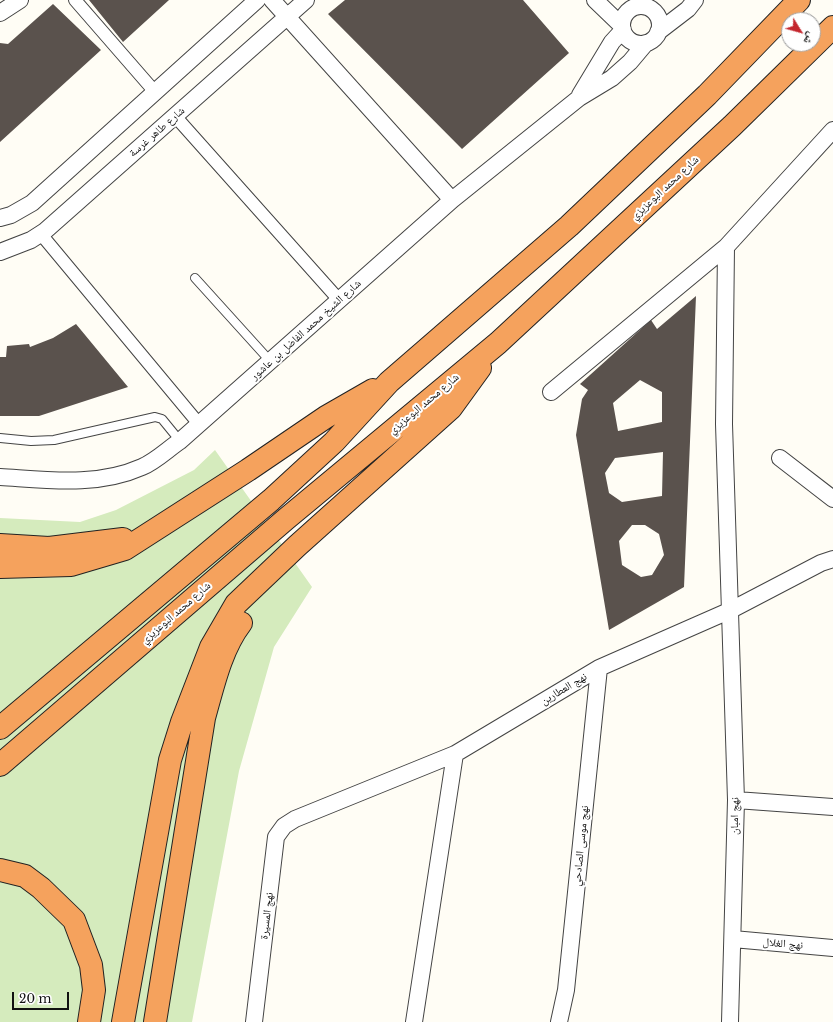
<!DOCTYPE html>
<html>
<head>
<meta charset="utf-8">
<style>
	body { margin:0 }
	#map { position:relative; width:833px; height:1022px; overflow:hidden; background:#fffdf5; font-family:"Libre Baskerville","Noto Naskh Arabic",serif }
	canvas { display:block }
	.north { position:absolute; left:781px; top:12px; width:40px; height:40px; box-sizing:border-box; background:#fff; border:1px solid #a0a0a0; border-radius:50%; rotate:127deg; font-size:11px; font-weight:700; line-height:16px; text-align:center; color:#111 }
	.north::after { content:''; display:block; margin:auto; width:14px; height:18px; background:#c4262e; clip-path:polygon(50% 0,100% 100%,50% 72%,0 100%) }
	.scale { position:absolute; left:12px; top:992px; width:57px; height:18px; box-sizing:border-box; border:2px solid #111; border-top:0; padding-left:5px; font-size:12px; line-height:14px; white-space:nowrap; color:#111; -webkit-text-stroke:3px #fff; paint-order:stroke }
</style>
</head>
<body>
<div id="map">
<canvas width="833" height="1022"></canvas>
<div class="north">ش</div>
<div class="scale">20 m</div>
</div>
<script>
const c = document.querySelector('canvas').getContext('2d');
c.lineJoin = 'round';
function paint(path, color) { c.fillStyle = color; c.fill(path, 'evenodd'); }
function strokePath(path, color, width, dash) { c.strokeStyle = color; c.lineWidth = width; c.lineCap = dash ? 'butt' : 'round'; c.setLineDash(dash || []); c.stroke(path); }
function drawText(font, color, halo, rows, align = 'center') {
  c.font = font + ' "Libre Baskerville","Noto Naskh Arabic",serif'; c.lineWidth = 4; c.setLineDash([]); c.textBaseline = 'middle'; c.strokeStyle = halo; c.fillStyle = color; for (const [text, x, y, turn = 0] of rows) {
    c.save(); c.translate(x, y); c.rotate((+turn || 0) * Math.PI / 180); c.textAlign = isNaN(turn) ? turn : align; if (halo) c.strokeText(text, 0, 0); c.fillText(text, 0, 0); c.restore();
  }
}
const green = new Path2D(`
	M215,450l97,137 -38,60 -35,124 -47,251h-192v-504l80,4 36,-12 78,-40z`);
const building = new Path2D(`
	M89,0h80l-46,42z
	M345,0h178l46,53 -107,96 -134,-135z
	M53,4l48,46 -101,92v-99l8,1z
	M696,296l-12,291 -75,43 -33,-195 6,-36 6,-9 -8,-6 71,-64 6,9zM640,380l22,12v30l-44,9 -5,-28zM663,452l-1,44 -40,6 -13,-9 -4,-20 10,-15zM632,525h13l14,9 5,21 -12,20 -11,2 -19,-12 -3,-24z
	M76,324l52,63 -89,29h-39v-59h6l1,-11 22,-2 1,3 23,-9z`);
const service = new Path2D(`
	M195,278l76,84
	M0,438l31,3 23,-1 101,-23 7,2 18,22`);
const pedestrian = new Path2D(`
	M75,0l80,92
	M175,116l165,185
	M40,233l159,191`);
const minor = new Path2D(`
	M272,0l180,200
	M595,0l27,26
	M622 25a19 19 0 1 1 38 0a19 19 0 1 1-38 0Z
	M0,13l20,-13
	M658,32l30,-23 7,-9
	M580,95l32,-53 11,-12
	M0,218l11,-3 21,-12 225,-203
	M0,252l31,-12 14,-9 261,-231
	M551,392l175,-145
	M780,458l53,41
	M0,477c48,3 97,10 142,-10 14,-6 26,-18 38,-26l272,-241 127,-102 33,-20 18,-16 16,-19
	M736,800l97,7
	M733,939l100,9
	M254,1022l22,-185 8,-11 11,-7 160,-65 144,-86 132,-58 90,-47 12,-4
	M414,1022l41,-268
	M559,1022l7,-32 33,-322
	M730,1022l6,-222 -12,-376 2,-177 107,-117`);
const motorway = new Path2D(`
	M0,545l49,3 74,-9
	M0,567l71,-2 54,-16 123,-79 78,-53 47,-27
	M0,728l271,-228 63,-58 55,-60 180,-156 138,-131 92,-95
	M0,765l286,-246 212,-176 234,-217 101,-99
	M0,870l25,6 16,12 33,32 17,45 3,25 -5,32
	M123,1022l47,-262 12,-38 29,-75 25,-43 61,-58 154,-138 29,-40
	M155,1022l49,-304c9,-32 17,-69 37,-95`);
const streetNames = [
	["شارع طاهر غرسة",157,132,-41],
	["شارع محمد البوعزيزي",665,188,-43],
	["شارع الشيخ محمد الفاضل بن عاشور",306,330,-42],
	["شارع محمد البوعزيزي",424,404,-40],
	["شارع محمد البوعزيزي",176,613,-41],
	["نهج العطارين",564,689,-31],
	["نهج امبان",735,816,-89],
	["نهج موسى الصادحي",581,846,-84],
	["نهج المسيرة",267,916,-83],
	["نهج الغلال",783,944,5]
];
paint(green, '#d5ebbd');
paint(building, '#5a524d');
strokePath(service, '#444', 10);
strokePath(pedestrian, '#444', 14);
strokePath(minor, '#444', 18);
strokePath(motorway, '#222', 24);
strokePath(service, '#fff', 8);
strokePath(pedestrian, '#fff', 12);
strokePath(minor, '#fff', 16);
strokePath(motorway, '#f5a25d', 22);
drawText('11px', '#111', '#fff', streetNames);
</script>
</body>
</html>
